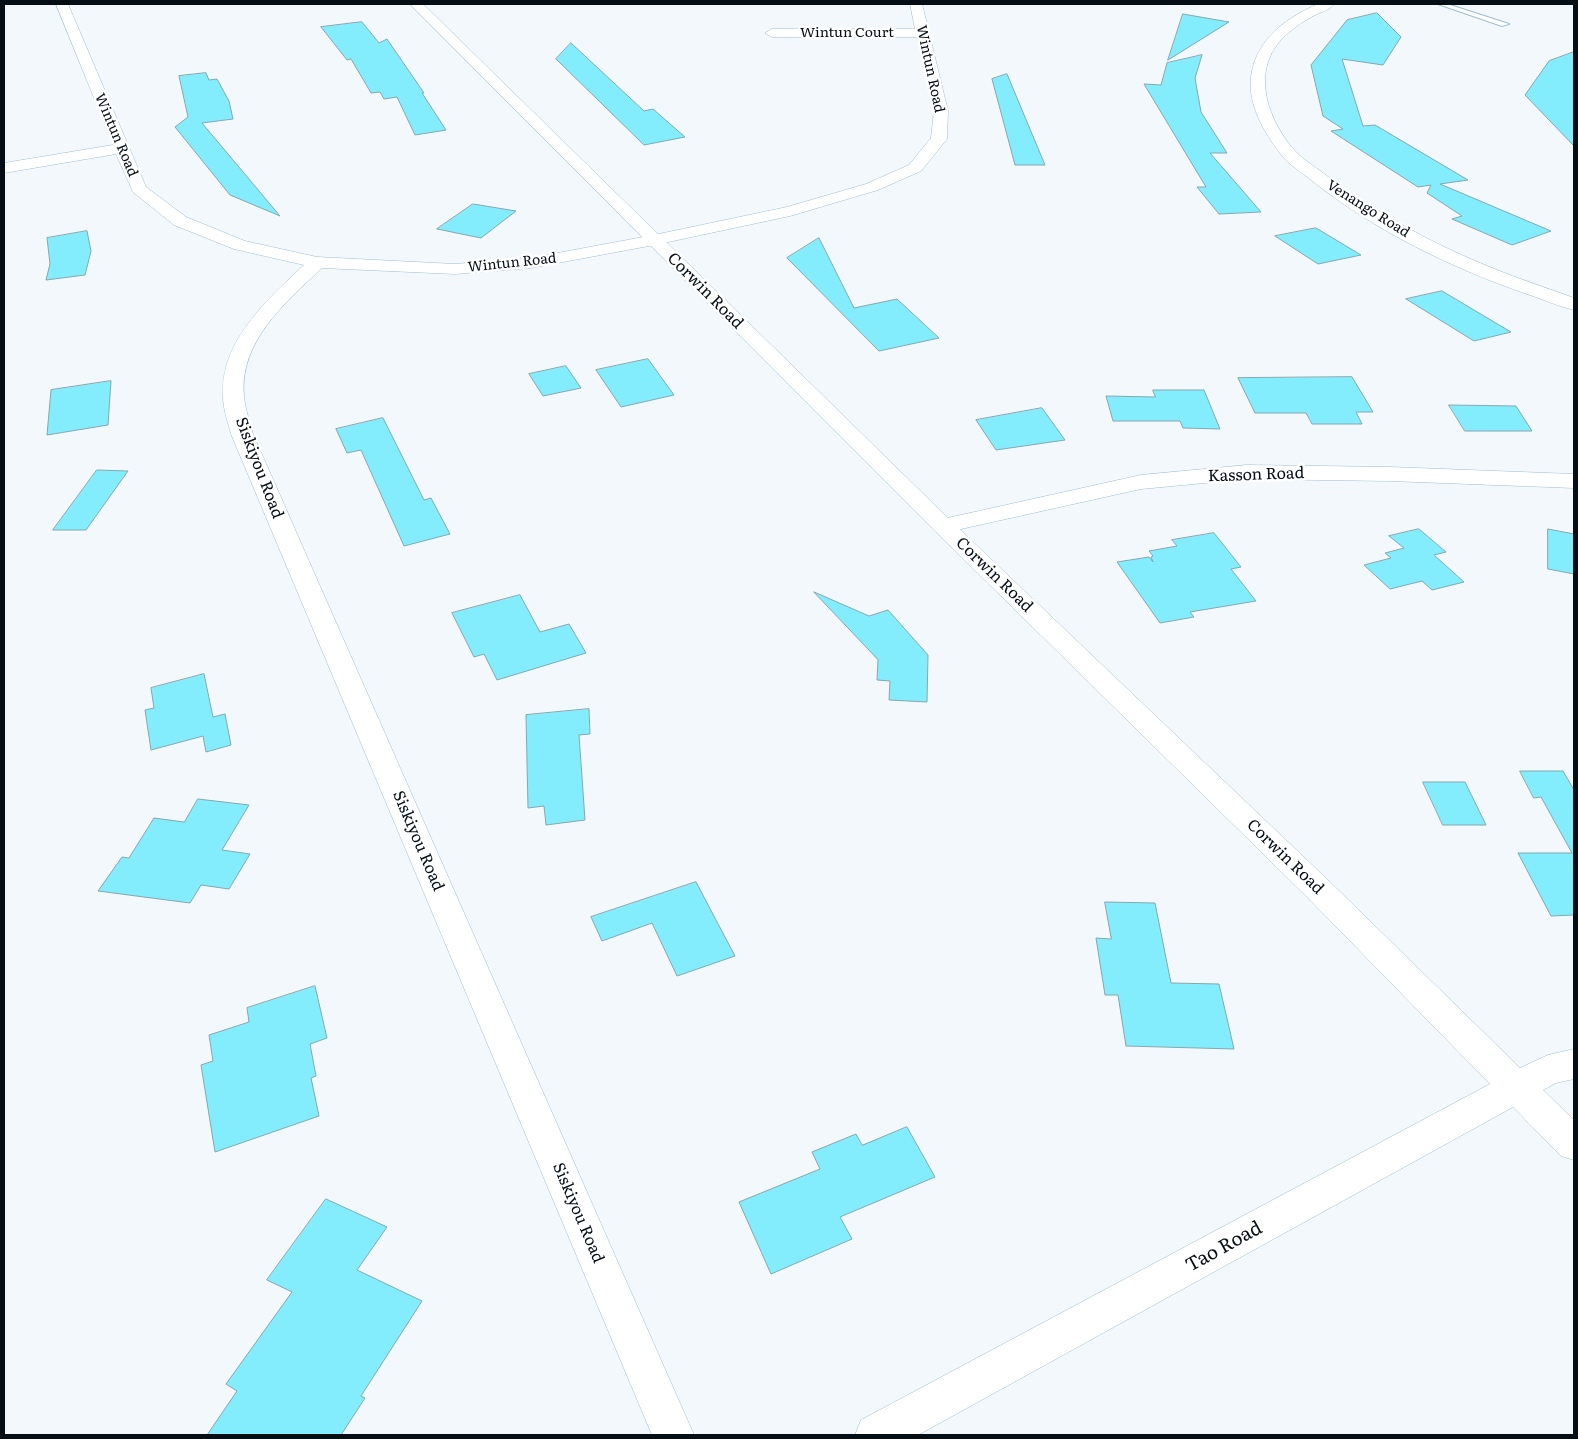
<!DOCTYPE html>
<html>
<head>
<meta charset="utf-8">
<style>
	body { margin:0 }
	#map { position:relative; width:1578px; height:1439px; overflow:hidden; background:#f2f8fc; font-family:Literata,serif }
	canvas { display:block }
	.frame { position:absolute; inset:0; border:5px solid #040e14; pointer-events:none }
</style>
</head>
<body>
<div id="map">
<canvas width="1578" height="1439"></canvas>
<div class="frame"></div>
</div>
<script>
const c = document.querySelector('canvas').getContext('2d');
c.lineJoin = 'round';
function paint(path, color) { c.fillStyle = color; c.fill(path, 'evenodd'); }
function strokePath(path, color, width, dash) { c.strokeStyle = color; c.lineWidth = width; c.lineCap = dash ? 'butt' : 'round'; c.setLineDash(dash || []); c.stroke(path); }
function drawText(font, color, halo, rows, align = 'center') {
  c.font = font + ' Literata,serif'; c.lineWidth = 5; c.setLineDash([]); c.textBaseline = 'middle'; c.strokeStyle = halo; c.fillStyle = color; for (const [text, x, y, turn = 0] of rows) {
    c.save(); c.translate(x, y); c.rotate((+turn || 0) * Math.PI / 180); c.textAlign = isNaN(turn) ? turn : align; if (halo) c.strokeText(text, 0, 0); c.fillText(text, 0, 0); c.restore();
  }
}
const building = new Path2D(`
	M1377,13l24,24 -18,28 -41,-6 21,67 12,-1 93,55 -28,4 111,47 -39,14 -60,-26 10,-3 -35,-23 4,-8 -13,2 -87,-56 12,-2 -20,-13 -12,-51 36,-45z
	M1183,14l46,8 -61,38z
	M362,22l17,21 8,-4 37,54h-2l24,37 -31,5 -18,-38 -13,2 -4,-7 -9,1 -20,-34 -4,1 -26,-33z
	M571,43l73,68 9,-2 32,28 -41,8 -88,-86z
	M1574,52v94l-49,-51 24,-34z
	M1202,55l-7,23 6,34 26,41h-17l51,59 -42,2 -22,-27h9l-62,-103 17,1 6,-22z
	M206,73l3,7 8,-1 12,22 4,18 -31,4 78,93 -50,-21 -55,-68 13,-10 -9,-41z
	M1007,74l38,91h-30l-23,-86z
	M473,204l43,7 -35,27 -44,-9z
	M1316,228l45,27 -43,9 -43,-28z
	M87,231l4,20 -6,24 -39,5 4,-16 -3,-26z
	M819,238l35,70 43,-9 42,39 -60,13 -92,-93z
	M1442,291l69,41 -37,9 -68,-42z
	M648,359l26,36 -53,12 -25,-37z
	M566,366l15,22 -38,8 -14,-22z
	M1352,377l21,35h-17l6,12h-50l-6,-11h-51l-17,-35z
	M111,381l-3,44 -61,10 4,-45z
	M1153,390h51l16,39 -37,-1 -3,-7h-67l-7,-25 49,1z
	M1449,405l67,1 16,25h-67z
	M1042,408l23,32 -69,10 -20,-30z
	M383,418l41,82 7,-2 19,36 -46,12 -43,-96 -14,3 -11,-24z
	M97,470l31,1 -42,59h-33z
	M1419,529l27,23 -12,3 30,27 -32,8 -10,-9 -32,8 -26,-24 27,-7 -6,-5 19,-5 -15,-12z
	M1548,529l26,5v40l-26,-5z
	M1214,533l27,34 -10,2 25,32 -66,11 4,5 -34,6 -43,-61 32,-5 4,5 -2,-5 2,-1 -4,-5 28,-5 -5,-6z
	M814,592l55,24 19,-6 40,45 -1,47 -38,-2 1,-19 -13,-1 1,-20z
	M520,595l20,37 29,-8 17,29 -89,27 -13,-26 -10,3 -22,-44z
	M204,674l9,43 12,-3 6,31 -25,7 -3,-16 -52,14 -6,-40 9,-2 -3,-20z
	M589,709l1,25 -11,1 6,85 -39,5 -2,-19 -16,2 -2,-93z
	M1520,771h43l11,19v125l-23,1 -33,-63h54l-31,-56 -7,1z
	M1423,782h42l21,43h-43z
	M198,799l51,6 -27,45 28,4 -21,35 -28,-4 -11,18 -92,-12 24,-34 7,1 25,-40 30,4z
	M696,882l39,74 -58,20 -25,-53 -50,18 -11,-24z
	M1105,902l50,1 16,80 48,1 15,65 -108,-3 -8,-51h-13l-9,-57 15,1z
	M315,986l12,52 -17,6 6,32 -5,2 8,38 -104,36 -14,-87 12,-4 -4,-26 40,-13 -2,-14z
	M907,1127l28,50 -95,40 12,22 -81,35 -32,-72 81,-33 -8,-17 44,-18 6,11z
	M326,1199l61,28 -30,43 65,31 -61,95 4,2 -24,37h-134l30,-44 -11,-7 66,-92 -25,-12z`);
const lane = new Path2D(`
	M1438,4h9l62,20 -7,2z`);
const street = new Path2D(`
	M56,4h12l78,183 40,30 59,24 72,16 138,7 76,-6 123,-23 133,-28 79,-23 43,-19 22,-27 3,-27 -17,-74h-145l-7,-4 7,-4h143l-5,-25h12l26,107 -1,28 -26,32 -43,19 -88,26 -136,29 -123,23 -76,6 -133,-6c-36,34 -83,73 -78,128 1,13 6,26 9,38l441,1001h-42l-421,-1001c-3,-12 -8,-25 -8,-38 -3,-55 45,-97 81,-131l-70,-16 -60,-24 -41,-33 -17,-38 -112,19v-10l109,-18z
	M1318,4h16c-4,6 -13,8 -19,11 -20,11 -40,25 -47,47 -10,31 7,68 29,91 8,8 20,15 30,23 50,38 106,68 165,92 27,11 55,20 82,30v12c-17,-4 -34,-12 -50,-17 -74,-26 -146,-61 -208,-109 -10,-9 -23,-16 -32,-26 -19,-23 -39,-56 -32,-87 7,-34 36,-54 66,-67z
	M1247,465l143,2 184,7v14l-184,-7 -143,-2 -106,10 -198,44 -8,-2 -4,-5 4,-5 8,-2 198,-44z`);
const secondary = new Path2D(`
	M410,4h13l528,517 378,360 191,187 28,-13 26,-6v30l-18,4 -13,7 31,30v40l-13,-4 -48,-49 -595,328h-63l6,-15 629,-336 -183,-187 -372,-366z`);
const farStreetnames = [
	["Wintun Court",847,33],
	["Wintun Road",930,69,78],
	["Wintun Road",116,135,67],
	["Venango Road",1368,209,32],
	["Wintun Road",512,263,-6]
];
const streetNames = [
	["Corwin Road",705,291,45],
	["Siskiyou Road",259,468,69],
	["Kasson Road",1256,475,-2],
	["Corwin Road",994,575,44],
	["Siskiyou Road",418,841,67],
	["Corwin Road",1285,857,44],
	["Siskiyou Road",578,1213,67]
];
const nearStreetnames = [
	["Tao Road",1224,1247,-29]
];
paint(building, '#84edfd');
strokePath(building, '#83a8ae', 1);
strokePath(lane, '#9fbed0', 2);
strokePath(street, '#9fbed0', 1);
strokePath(secondary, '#9fbed0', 1);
paint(lane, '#fff');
paint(street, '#fff');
paint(secondary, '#fff');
drawText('14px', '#040e14', '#fff', farStreetnames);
drawText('16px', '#040e14', '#fff', streetNames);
drawText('19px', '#040e14', '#fff', nearStreetnames);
</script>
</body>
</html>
